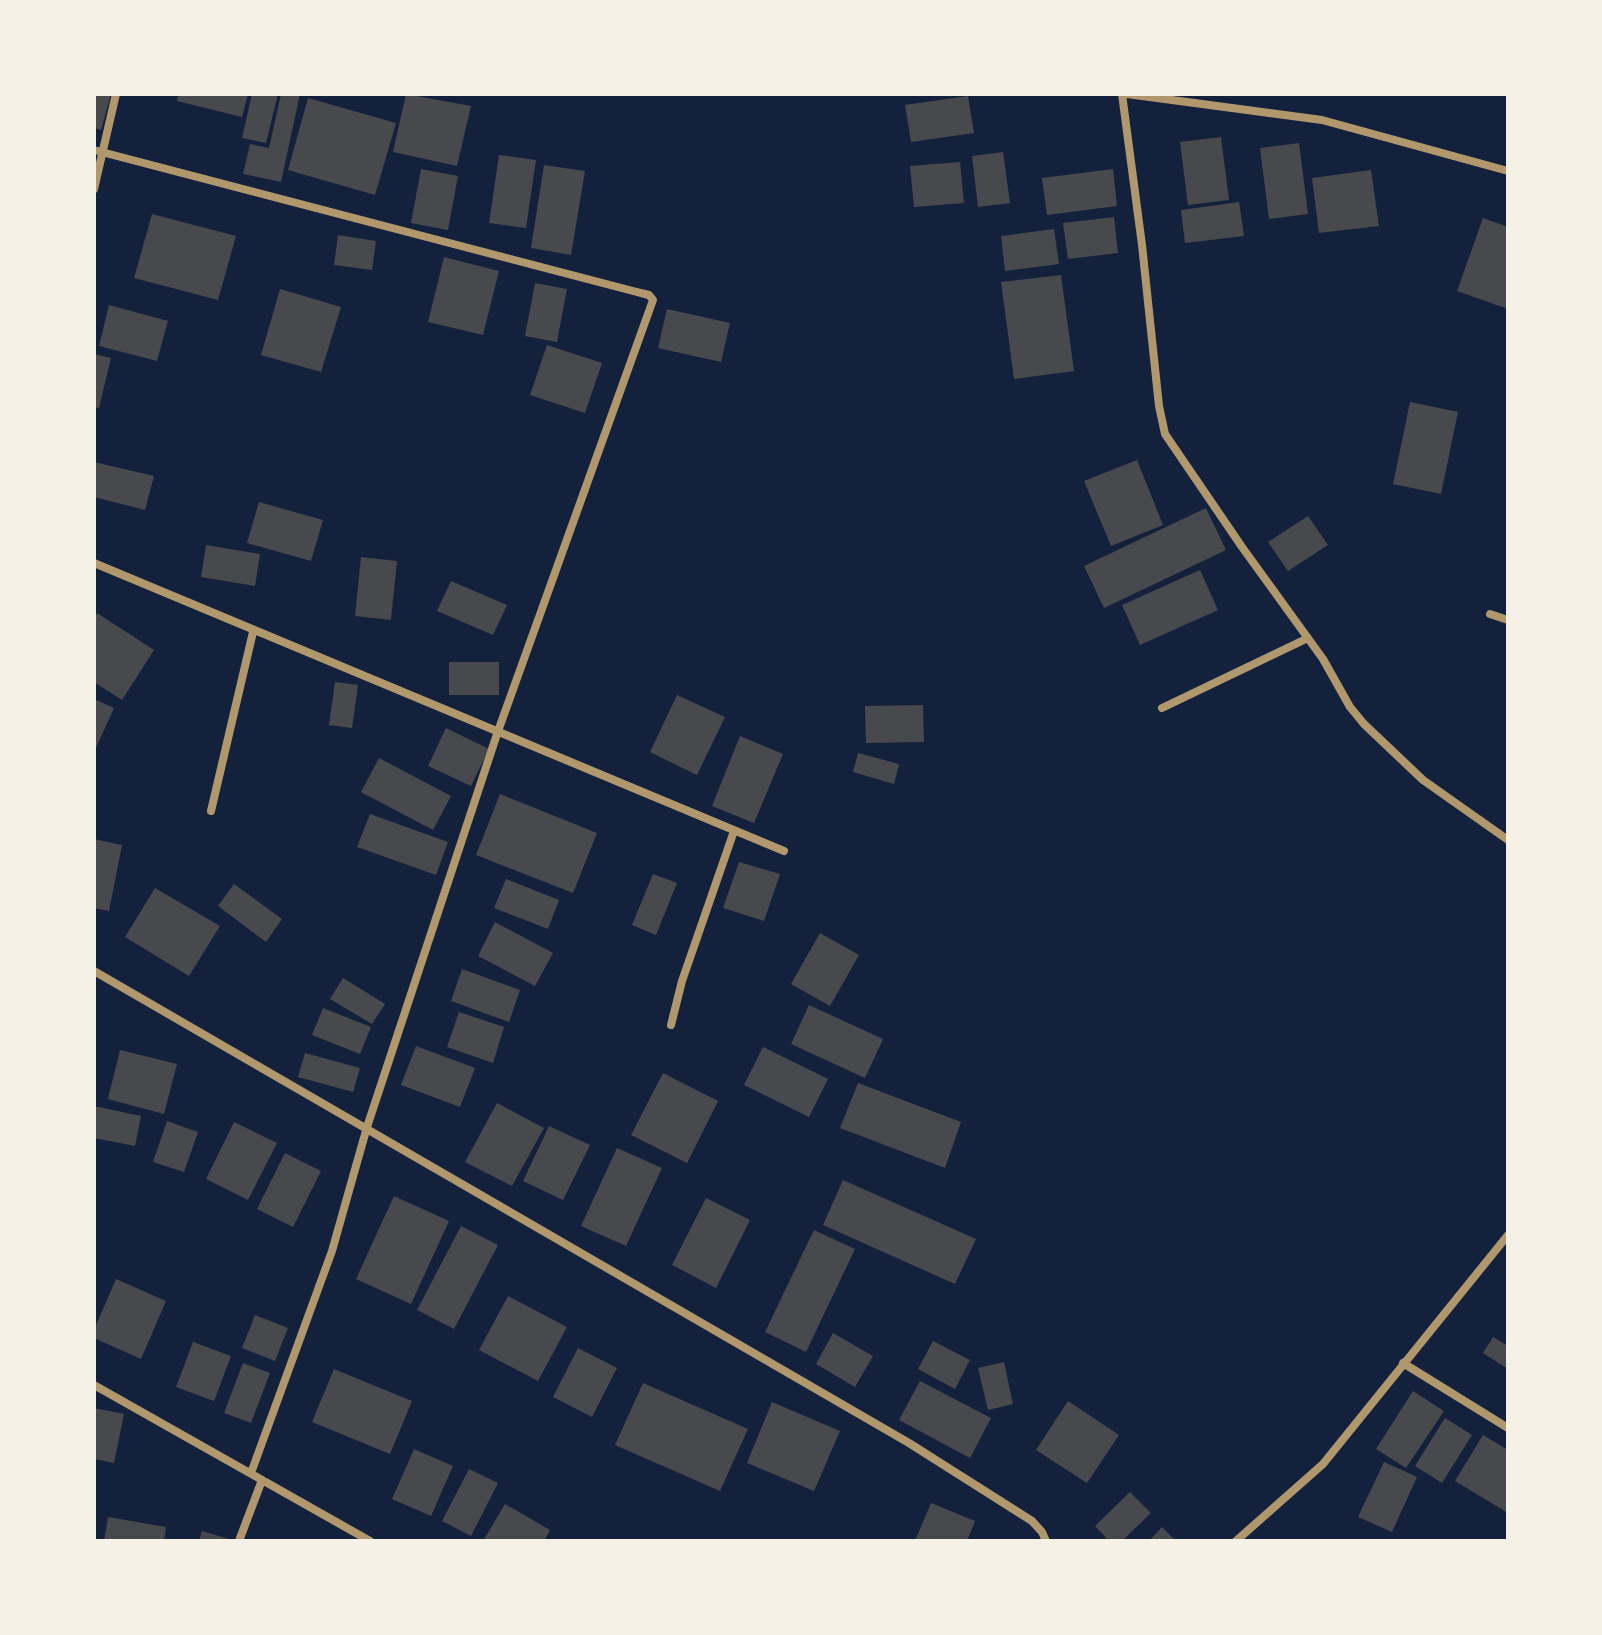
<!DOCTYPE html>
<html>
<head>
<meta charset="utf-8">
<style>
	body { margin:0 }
	#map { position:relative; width:1602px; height:1635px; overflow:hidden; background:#14213d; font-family:"Fira Sans Condensed",sans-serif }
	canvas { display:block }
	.frame { position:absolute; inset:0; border:96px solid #f6f1e7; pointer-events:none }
</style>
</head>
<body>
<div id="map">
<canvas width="1602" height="1635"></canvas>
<div class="frame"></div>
</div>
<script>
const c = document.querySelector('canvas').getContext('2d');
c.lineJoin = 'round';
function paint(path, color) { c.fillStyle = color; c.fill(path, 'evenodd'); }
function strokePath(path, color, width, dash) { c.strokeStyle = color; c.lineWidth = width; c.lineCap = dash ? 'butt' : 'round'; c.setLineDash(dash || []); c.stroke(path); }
const building = new Path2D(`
	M94,94h17l-10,36 -7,-2z
	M178,94h70l-6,23 -65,-16z
	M252,94h26l-12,49 -24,-5z
	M281,94h19l-19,88 -38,-8 7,-30 19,4z
	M406,94l65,12 -14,60 -64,-14z
	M968,96l6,37 -63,9 -6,-37z
	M308,98l88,25 -21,72 -87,-25z
	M1221,137l8,63 -41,5 -8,-63z
	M1299,143l9,71 -39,5 -9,-71z
	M1003,152l7,51 -32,4 -6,-51z
	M499,155l37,5 -10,68 -37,-5z
	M960,162l4,41 -50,4 -4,-41z
	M544,165l41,6 -14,84 -40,-7z
	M421,169l37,7 -10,54 -37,-7z
	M1113,169l4,37 -70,9 -5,-37z
	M1371,170l8,56 -60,7 -7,-55z
	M1239,202l5,34 -59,7 -4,-33z
	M152,214l84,22 -18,64 -84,-22z
	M1114,217l4,36 -50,6 -5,-36z
	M1483,218l25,9v82l-51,-18z
	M1054,229l5,35 -54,7 -4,-35z
	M338,235l38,6 -4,29 -38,-5z
	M444,257l55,14 -16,64 -55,-13z
	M1061,275l13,96 -60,8 -13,-97z
	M535,283l32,6 -10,53 -32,-6z
	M280,289l61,18 -20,65 -60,-17z
	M109,305l59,16 -11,40 -58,-15z
	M667,309l63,14 -9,39 -63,-14z
	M547,345l55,18 -17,50 -55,-18z
	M94,354l17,4 -12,50 -5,-1z
	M1410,402l48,10 -17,82 -48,-10z
	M1137,460l26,65 -52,21 -27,-65z
	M94,462l60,14 -9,34 -51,-13z
	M259,502l64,18 -12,41 -64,-18z
	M1206,508l20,42 -122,58 -20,-42z
	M1308,516l20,29 -40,26 -20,-29z
	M206,545l54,9 -5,32 -54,-9z
	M361,557l36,4 -6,59 -36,-4z
	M1200,570l18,40 -78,35 -18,-40z
	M451,581l56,24 -14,30 -56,-24z
	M97,613l57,37 -32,50 -28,-18v-64z
	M449,662h50v33h-50z
	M335,682l23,3 -6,43 -23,-3z
	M677,695l48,22 -28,58 -47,-23z
	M94,699l20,9 -20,44z
	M923,705l1,37 -58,1 -1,-37z
	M446,728l43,21 -18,37 -43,-20z
	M740,736l43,18 -29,69 -42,-17z
	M858,753l41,11 -5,20 -41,-12z
	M379,758l72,38 -18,34 -72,-38z
	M500,794l97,39 -24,60 -97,-38z
	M370,814l78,28 -12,33 -79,-28z
	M94,839l28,6 -13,66 -15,-3z
	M739,862l41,12 -16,47 -41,-13z
	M653,874l24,9 -21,52 -24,-10z
	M506,879l53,21 -11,29 -54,-21z
	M234,884l48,35 -16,23 -48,-36z
	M155,888l65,38 -31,50 -64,-39z
	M495,922l58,31 -18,33 -57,-30z
	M820,933l39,22 -29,51 -39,-22z
	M462,969l58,21 -11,32 -58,-21z
	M343,978l42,26 -13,20 -42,-25z
	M809,1005l74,34 -18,39 -74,-34z
	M323,1008l48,19 -11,27 -48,-19z
	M459,1012l45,15 -11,36 -46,-16z
	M416,1046l59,22 -15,39 -59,-22z
	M763,1047l65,32 -19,38 -65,-32z
	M120,1050l57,14 -13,50 -56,-15z
	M305,1053l55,15 -7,24 -55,-15z
	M663,1073l55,28 -31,62 -56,-28z
	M858,1083l103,39 -16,46 -105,-40z
	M497,1103l47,25 -32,58 -47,-24z
	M94,1106l47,10 -6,30 -41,-8z
	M167,1121l31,11 -14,40 -31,-10z
	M234,1122l43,21 -29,57 -42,-21z
	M549,1126l41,19 -27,55 -40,-19z
	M617,1148l45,20 -36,78 -45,-20z
	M285,1153l36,18 -28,56 -36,-18z
	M843,1180l133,59 -21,45 -132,-59z
	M394,1196l55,25 -38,83 -55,-25z
	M706,1198l44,22 -34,68 -44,-23z
	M461,1226l37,19 -44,84 -37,-19z
	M814,1230l41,19 -49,103 -41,-20z
	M116,1279l50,22 -25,58 -47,-21v-8z
	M508,1296l59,31 -29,54 -59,-31z
	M255,1315l33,13 -13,33 -33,-13z
	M833,1333l40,23 -18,31 -39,-23z
	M1493,1337l15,9v23l-25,-16z
	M933,1341l37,19 -15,29 -37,-20z
	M193,1342l38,14 -17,45 -38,-14z
	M578,1348l39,20 -25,49 -39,-20z
	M1004,1362l9,42 -25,6 -10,-42z
	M243,1363l27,10 -19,50 -27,-10z
	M334,1369l78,32 -22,53 -78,-32z
	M920,1381l71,37 -21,40 -71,-38z
	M643,1383l105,46 -28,62 -105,-46z
	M1413,1391l31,20 -38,57 -30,-19z
	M1068,1401l51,34 -32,48 -51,-33z
	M772,1402l68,29 -26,60 -67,-28z
	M94,1408l30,6 -10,49 -20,-4z
	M1445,1418l27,17 -30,48 -27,-17z
	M1483,1435l25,15v63l-53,-32z
	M414,1449l39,17 -22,50 -39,-17z
	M1384,1462l33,15 -25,55 -34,-15z
	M469,1469l29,14 -27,53 -29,-15z
	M1130,1492l21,21 -29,28h-13l-14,-15z
	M931,1503l44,18 -8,20h-52z
	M505,1504l45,26 -6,11h-61z
	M108,1517l58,10 -2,14h-60z
	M1162,1527l14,14h-27z
	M202,1531l30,9v1h-33z`);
const minor = new Path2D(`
	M1122,94l20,151 17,161 6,28 77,113 81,112 27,48 14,17 59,56 85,60
	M1127,94l195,26 186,51
	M94,150l539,141 16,4 4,5 -156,434 -130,393 -35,124 -81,222
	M94,189l22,-95
	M94,563l690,288
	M1490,614l18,6
	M1162,708l146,-70
	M211,811l42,-179
	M94,971l815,472 123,78 10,11 4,9
	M671,1025l11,-44 52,-150
	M1403,1363l105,65
	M94,1385l276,156
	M239,1541l23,-61
	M1236,1541l87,-77 185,-229`);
paint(building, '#48494c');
strokePath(minor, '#b1986c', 8);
</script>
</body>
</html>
